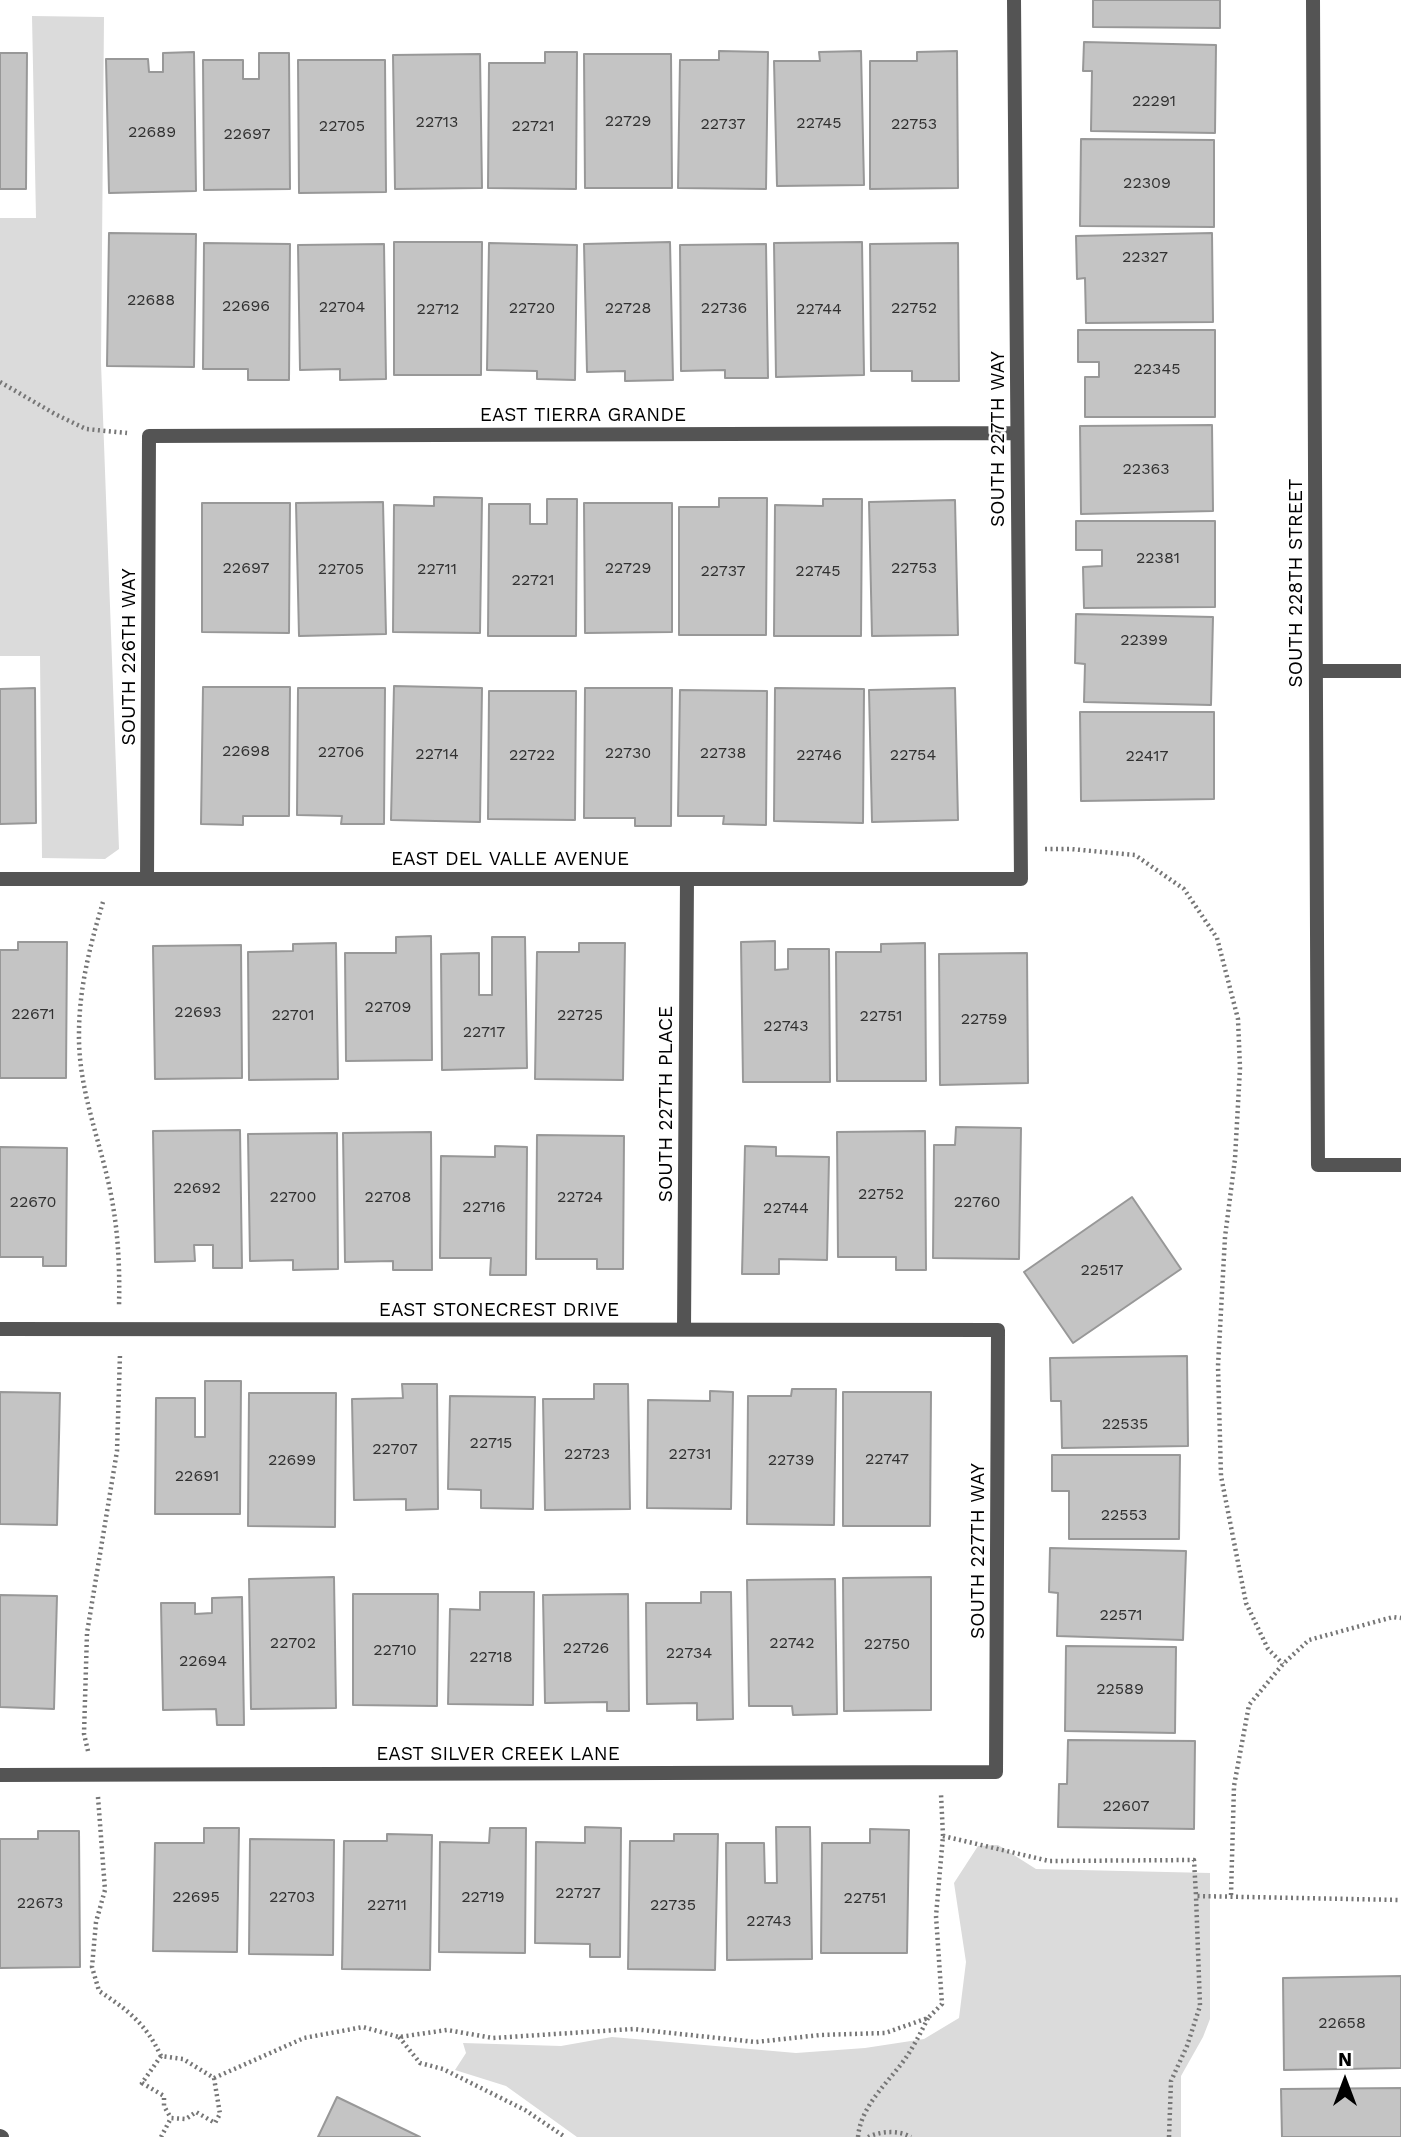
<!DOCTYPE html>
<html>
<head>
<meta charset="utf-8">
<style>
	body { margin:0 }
	#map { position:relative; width:1401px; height:2137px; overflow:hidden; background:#fff; font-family:"Work Sans",sans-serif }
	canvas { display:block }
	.north { position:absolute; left:1310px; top:2046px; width:70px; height:70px; -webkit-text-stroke:5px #fff; paint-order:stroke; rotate:0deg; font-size:19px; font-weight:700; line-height:28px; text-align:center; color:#000 }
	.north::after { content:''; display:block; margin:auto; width:24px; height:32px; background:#000; clip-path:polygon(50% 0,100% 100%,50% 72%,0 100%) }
</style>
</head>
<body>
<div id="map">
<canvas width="1401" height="2137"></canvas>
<div class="north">N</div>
</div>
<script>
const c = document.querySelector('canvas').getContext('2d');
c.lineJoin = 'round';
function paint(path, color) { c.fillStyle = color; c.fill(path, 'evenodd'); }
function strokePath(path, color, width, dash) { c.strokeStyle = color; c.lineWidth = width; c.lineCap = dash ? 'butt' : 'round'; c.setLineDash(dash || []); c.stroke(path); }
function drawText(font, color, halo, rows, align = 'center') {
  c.font = font + ' "Work Sans",sans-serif'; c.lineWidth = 5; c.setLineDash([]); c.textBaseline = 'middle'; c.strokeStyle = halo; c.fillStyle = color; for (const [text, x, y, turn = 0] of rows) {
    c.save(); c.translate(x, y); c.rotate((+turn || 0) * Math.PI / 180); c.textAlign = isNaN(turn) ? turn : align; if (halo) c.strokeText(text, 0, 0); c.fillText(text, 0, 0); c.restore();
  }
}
const green = new Path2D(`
	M32,16l72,1 -3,346 18,486 -14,10 -63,-1 -2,-202h-40v-438h36z
	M998,1845l38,24 174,4v146l-7,18 -22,39v61h-604l-71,-51 -51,-16 11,-17 -3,-10 98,3 51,-9 184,16 69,-5 59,-9 35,-21 7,-56 -12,-79 24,-37z`);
const building = new Path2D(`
	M1093,0h127v28l-127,-1z
	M1084,42l132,3 -1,88 -124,-2 1,-60h-9z
	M719,51l49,1 -2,137 -88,-1 2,-128h39z
	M861,51l3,134 -87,1 -3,-125h46l-1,-9z
	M957,51l1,137 -88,1v-128h47v-9z
	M194,52l2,139 -87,2 -3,-134h42l1,13h14v-19z
	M545,52h32l-1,137 -88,-1 1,-125h56z
	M0,53h27l-1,136h-26z
	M259,53h30l1,136 -86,1 -1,-130h40v19h16z
	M480,54l2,134 -87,1 -2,-134z
	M584,54h87l1,134h-87z
	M298,60h87l1,132 -87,1z
	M1081,139l133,1v87l-134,-1z
	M109,233l87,1 -2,133 -87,-1z
	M1212,233l1,89 -127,1 -1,-45 -8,1 -1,-43z
	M394,242h88l-1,133h-87z
	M670,242l3,138 -48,1v-10l-38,1 -3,-128z
	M862,242l2,133 -88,2 -2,-134z
	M204,243l86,1 -1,136h-41v-11h-45z
	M489,243l88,2 -2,135 -38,-1v-8l-50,-1z
	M958,243l1,138h-47v-10h-41l-1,-127z
	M384,244l2,135 -46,1v-11l-40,1 -2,-125z
	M766,244l2,134h-43v-8l-44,1 -1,-126z
	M1078,330h137v87h-130v-40h14v-15h-21z
	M1212,425l1,86 -132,3 -1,-88z
	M434,497l48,1 -2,135 -87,-1 1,-127 40,1z
	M719,498h48l-1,137h-87v-128h40z
	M547,499h30l-1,137h-88l1,-132h41v20h17z
	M823,499h39l-1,137h-87l1,-131 48,1z
	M955,500l3,135 -86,1 -3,-134z
	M383,502l3,132 -87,2 -3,-133z
	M202,503h88l-1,130 -87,-1z
	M584,503h88v129l-87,1z
	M1076,521h139v86l-131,1 -1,-41 19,-1v-16h-26z
	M1076,614l137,3 -2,88 -127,-3 1,-38 -10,-1z
	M394,686l88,2 -2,134 -89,-2z
	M203,687h87l-1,129h-46v9l-42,-1z
	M35,688l1,135 -36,1v-135z
	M298,688h87l-1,136h-43l1,-8 -45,-1z
	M585,688h87l-1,138h-36v-8h-51z
	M775,688l89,1 -1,134 -89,-2z
	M955,688l3,132 -86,2 -3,-132z
	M680,690l87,1 -1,134 -43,-1 1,-8h-46z
	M489,691h87l-1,129 -87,-1z
	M1080,712h134v87l-133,2z
	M431,936l1,124 -86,1 -1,-108h51v-16z
	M492,937h33l2,131 -85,2 -1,-116 38,-1v42h13z
	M775,941v29l13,-1v-20h41l1,133h-87l-2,-140z
	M18,942h49l-1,136h-66v-128h18z
	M336,943l2,136 -89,1 -1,-128 45,-1v-7z
	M579,943h46l-2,137 -88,-1 2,-127h42z
	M925,943l1,138h-89l-1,-129h45v-8z
	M241,945l1,133 -87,1 -2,-133z
	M1027,953l1,130 -88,2 -1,-131z
	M956,1127l65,1 -2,131 -86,-1 1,-113h21z
	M240,1130l2,138h-29v-23h-19l1,16 -40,1 -2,-131z
	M925,1131l1,139h-30v-13h-58l-1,-125z
	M431,1132l1,138h-39v-9l-48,1 -2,-129z
	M337,1133l1,136 -45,1v-10l-43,1 -2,-127z
	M537,1135l87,1 -1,133h-26v-10h-61z
	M495,1146l32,1 -1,128h-36l1,-17h-51l1,-102 54,1z
	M745,1146l31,1v9l53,1 -2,103 -48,-1v15h-37z
	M0,1147l67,1 -1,118h-23v-9h-43z
	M1132,1197l49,72 -108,74 -49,-71z
	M1187,1356l1,90 -126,2 -1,-47h-10l-1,-43z
	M205,1381h36l-1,133h-85l1,-116h39v39h10z
	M402,1384h35l1,125 -32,1v-11l-52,1 -2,-101 51,-1z
	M594,1384h34l2,125 -85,1 -2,-111h51z
	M792,1389h44l-2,136 -87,-1 1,-128h43z
	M710,1391l23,1 -2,117 -84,-1 1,-108 62,1z
	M0,1392l60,1 -3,132 -57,-1z
	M843,1392h88l-1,134h-87z
	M249,1393h87l-1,134 -87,-1z
	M450,1396l85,1 -2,112 -52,-1v-18l-33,-1z
	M1052,1455h128l-1,84h-110v-48h-17z
	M1050,1548l136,3 -3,89 -126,-4 1,-43 -9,-1z
	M334,1577l2,131 -85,1 -2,-130z
	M931,1577v133l-87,1 -1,-133z
	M835,1579l2,135 -44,1 -1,-9h-43l-2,-126z
	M480,1592h54l-1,113 -85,-1 2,-95 30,1z
	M701,1592h30l2,127 -36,1v-17l-50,1 -1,-101h55z
	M353,1594h85l-1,112 -84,-1z
	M628,1594l1,117h-22v-9l-62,1 -2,-108z
	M0,1595l57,1 -3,113 -54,-2z
	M242,1597l2,128h-27l-1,-16 -53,1 -2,-107h34v11l17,-1v-15z
	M1066,1646l110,1 -1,86 -110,-2z
	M1068,1740l127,1 -1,88 -136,-2 1,-43h8z
	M585,1827l36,1 -1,129h-30v-13l-55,-1 1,-101 49,1z
	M776,1827h34l2,132 -85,1 -1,-117h38l1,40h12z
	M204,1828h35l-2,124 -84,-1 2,-108h49z
	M490,1828h36l-1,125 -86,-1 1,-110 49,1z
	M870,1829l39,1 -2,123h-86l1,-110h48z
	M38,1831h41l1,136 -80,1v-129h38z
	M387,1834l45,1 -2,135 -88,-1 2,-128h43z
	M674,1834h44l-3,136 -87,-1 2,-128h44z
	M250,1839l84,1 -1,115 -84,-1z
	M1401,1976v92l-117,2 -1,-92z
	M1401,2088v49h-119l-1,-48z
	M337,2097l83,40h-102z`);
const path = new Path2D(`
	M0,382l55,32 31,15 41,4
	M1045,849h26l64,6 49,34 33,49 21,81 2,49 -5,91 -10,78 -7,129 3,110 25,127 22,46 15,15
	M103,902c-13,43 -24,87 -24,131 -1,53 19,102 30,152 9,41 11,80 10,122
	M88,1751l-4,-17 3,-101 30,-182 3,-97
	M98,1797l7,93 -9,32 -4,45 7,24c29,19 47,33 62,65l22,3 31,19 90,-40 59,-11 36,10 48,-7 46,8 140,-9 123,13 64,-7 65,-2 43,-15 14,-14 -6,-88 7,-80 -2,-42
	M943,1836l106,25 145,-1 2,36 205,4
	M1231,1895l3,-109 15,-81 34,-41 26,-24 84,-23 8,1
	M399,2037l21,26 23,6 82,41 40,27
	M161,2056l-19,27 22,13v10l7,12
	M161,2137l10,-19 15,1 10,-7 19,11 5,-9 -6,-36
	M858,2137c3,-34 34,-57 51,-84 7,-11 13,-23 19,-35
	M868,2137c13,-6 31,-7 43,0
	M1169,2137l2,-56 16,-35 13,-40 -4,-110`);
const service = new Path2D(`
	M1316,671h85`);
const minor = new Path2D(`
	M1313,0l5,1165h83
	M0,879h1021l-7,-879
	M147,879l2,-443 868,-3
	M0,1329l998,1 -2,442 -996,3
	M684,1329l3,-450
	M0,2136l2,1`);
const numberNames = [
	["22291",1154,101],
	["22729",628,121],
	["22713",437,122],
	["22745",819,123],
	["22737",723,124],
	["22753",914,124],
	["22705",342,126],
	["22721",533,126],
	["22689",152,132],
	["22697",247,134],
	["22309",1147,183],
	["22327",1145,257],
	["22688",151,300],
	["22696",246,306],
	["22704",342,307],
	["22720",532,308],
	["22728",628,308],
	["22736",724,308],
	["22752",914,308],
	["22712",438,309],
	["22744",819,309],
	["22345",1157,369],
	["22363",1146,469],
	["22381",1158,558],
	["22697",246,568],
	["22729",628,568],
	["22753",914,568],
	["22705",341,569],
	["22711",437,569],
	["22737",723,571],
	["22745",818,571],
	["22721",533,580],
	["22399",1144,640],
	["22698",246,751],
	["22706",341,752],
	["22730",628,753],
	["22738",723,753],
	["22714",437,754],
	["22722",532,755],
	["22746",819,755],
	["22754",913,755],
	["22417",1147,756],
	["22709",388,1007],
	["22693",198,1012],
	["22671",33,1014],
	["22701",293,1015],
	["22725",580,1015],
	["22751",881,1016],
	["22759",984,1019],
	["22743",786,1026],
	["22717",484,1032],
	["22692",197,1188],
	["22752",881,1194],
	["22700",293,1197],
	["22708",388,1197],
	["22724",580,1197],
	["22670",33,1202],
	["22760",977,1202],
	["22716",484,1207],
	["22744",786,1208],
	["22517",1102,1270],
	["22535",1125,1424],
	["22715",491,1443],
	["22707",395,1449],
	["22723",587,1454],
	["22731",690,1454],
	["22747",887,1459],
	["22699",292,1460],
	["22739",791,1460],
	["22691",197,1476],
	["22553",1124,1515],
	["22571",1121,1615],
	["22702",293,1643],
	["22742",792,1643],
	["22750",887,1644],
	["22726",586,1648],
	["22710",395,1650],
	["22734",689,1653],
	["22718",491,1657],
	["22694",203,1661],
	["22589",1120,1689],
	["22607",1126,1806],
	["22727",578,1893],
	["22695",196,1897],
	["22703",292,1897],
	["22719",483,1897],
	["22751",865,1898],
	["22673",40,1903],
	["22711",387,1905],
	["22735",673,1905],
	["22743",769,1921],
	["22658",1342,2023]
];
const streetNames = [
	["EAST TIERRA GRANDE",583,415],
	["SOUTH 227TH WAY",998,439,-90],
	["SOUTH 228TH STREET",1296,583,-90],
	["SOUTH 226TH WAY",129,657,-90],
	["EAST DEL VALLE AVENUE",510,859],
	["SOUTH 227TH PLACE",666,1104,-90],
	["EAST STONECREST DRIVE",499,1310],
	["SOUTH 227TH WAY",978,1551,-90],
	["EAST SILVER CREEK LANE",498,1754]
];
paint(green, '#dbdbdb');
paint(building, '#c4c4c4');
strokePath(building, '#989898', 2);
strokePath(path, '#767676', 4.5, [2, 3.5]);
strokePath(service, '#545454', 14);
strokePath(minor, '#545454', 14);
drawText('16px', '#313131', null, numberNames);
drawText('19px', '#000', '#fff', streetNames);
</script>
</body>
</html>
